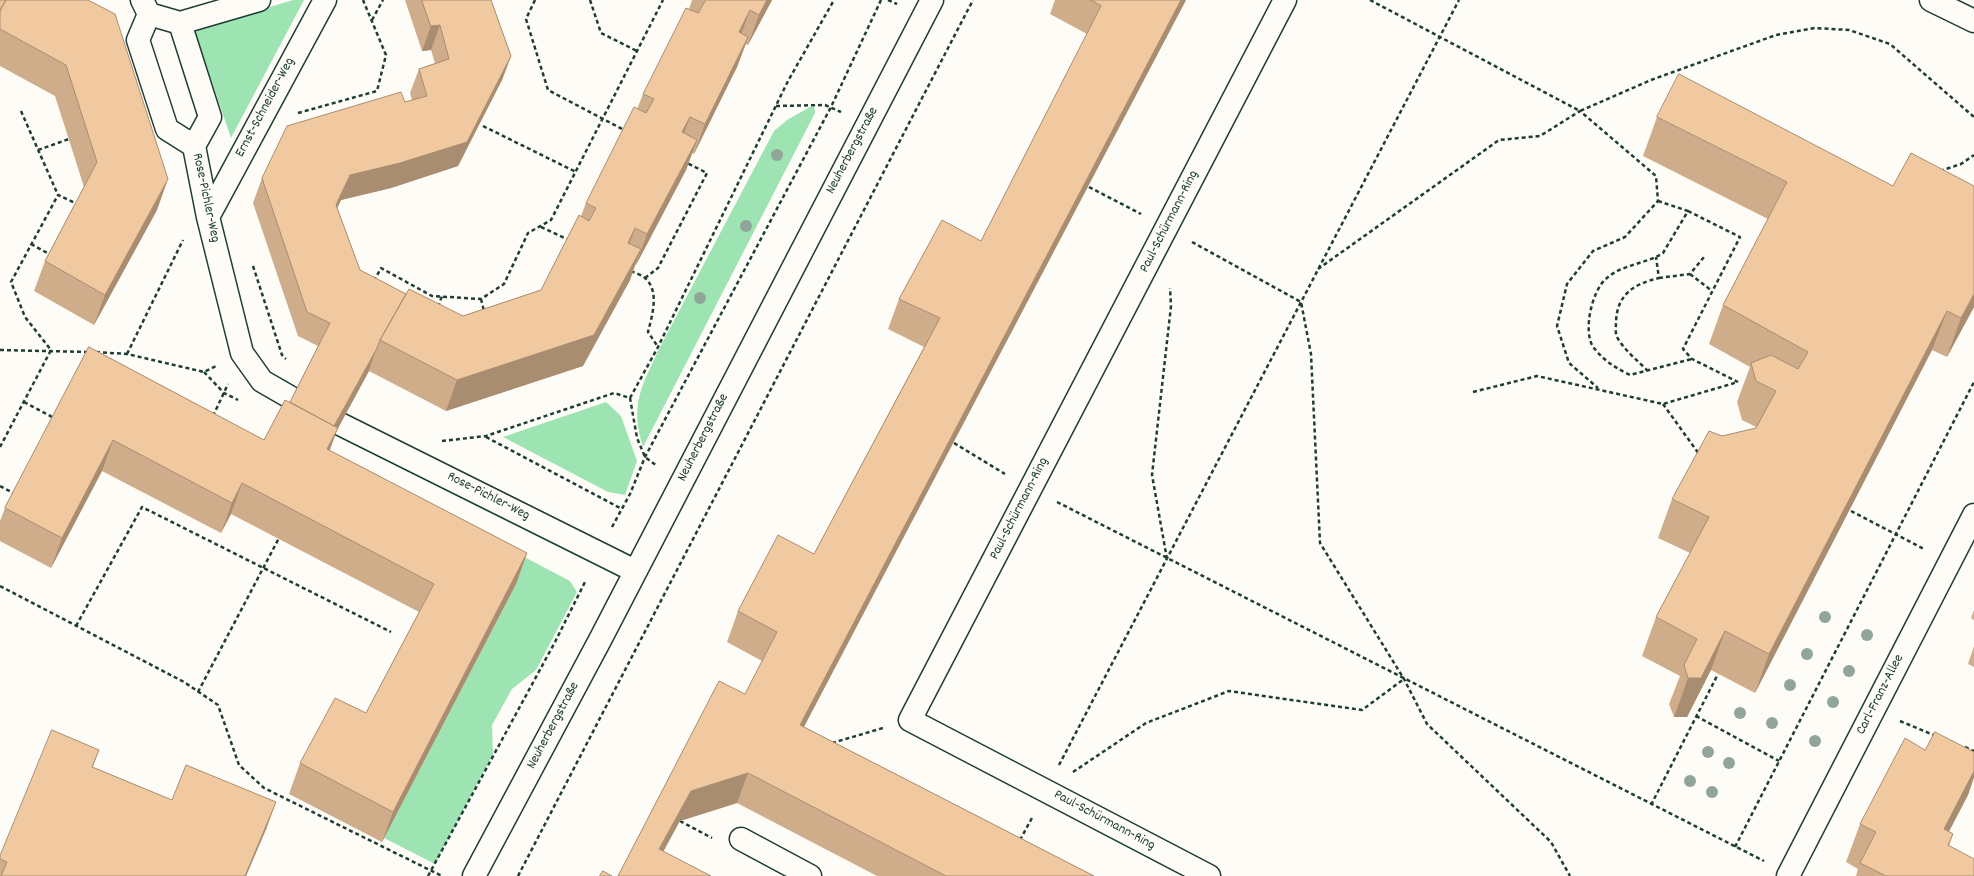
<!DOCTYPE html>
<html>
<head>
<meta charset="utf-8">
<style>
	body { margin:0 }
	canvas { display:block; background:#fdfcf7 }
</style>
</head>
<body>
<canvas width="1974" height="876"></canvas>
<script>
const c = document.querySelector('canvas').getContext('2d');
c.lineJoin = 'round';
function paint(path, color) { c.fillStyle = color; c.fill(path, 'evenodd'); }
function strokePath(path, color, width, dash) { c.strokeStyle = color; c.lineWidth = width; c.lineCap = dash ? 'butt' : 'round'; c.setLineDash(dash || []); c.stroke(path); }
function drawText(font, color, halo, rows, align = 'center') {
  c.font = font + ' Dekko,sans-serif'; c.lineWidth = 4; c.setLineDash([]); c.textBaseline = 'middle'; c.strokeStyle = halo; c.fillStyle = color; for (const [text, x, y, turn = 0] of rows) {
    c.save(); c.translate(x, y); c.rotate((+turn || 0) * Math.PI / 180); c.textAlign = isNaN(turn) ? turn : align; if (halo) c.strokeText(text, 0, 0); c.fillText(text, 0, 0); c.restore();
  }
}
const green = new Path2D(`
	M293,0h11l-73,138 -37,-108z
	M810,107h4l1,6 -172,334c-13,-42 -2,-59 15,-96l116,-220 13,-11z
	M606,402l15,14 16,45 -12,34 -17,-3 -105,-55z
	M492,540l78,41 7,11 -41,78 -24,19 -20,36 1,29 -58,110 -51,-26 132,-254 -36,-19z`);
const path = new Path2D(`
	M535,0l-9,19 22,71 78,41
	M590,0l11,33 36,18
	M888,0l9,4
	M1370,0l210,111 71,-31 125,-45 39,-7 34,2 41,14 84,73
	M372,20l11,-20
	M776,106l49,-1 16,7
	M21,111l37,84
	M298,113l79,-22 9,-36 -23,-55
	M483,126l93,46
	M38,150l31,-11
	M1940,171l21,-7 13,-9
	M1089,187l52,27
	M1658,201l30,10 -25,42c-17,11 -40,11 -56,25 -15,11 -25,55 -13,70 10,13 22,20 36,27l62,-16
	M1688,211l52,26 -57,112 9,10 46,23
	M541,227l28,13
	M1192,242l109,60 10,52 9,189 84,136 23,45 124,118 19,34
	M31,244l20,11
	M253,266l29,89 4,4
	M1318,269l181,-129 41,-4 40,-25 76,65 2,25 -33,36 -32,14 -26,33 -10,42 12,37 29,25
	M631,271c4,2 11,4 14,7 15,13 7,38 3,54l10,15
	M1690,274l22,17
	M645,278l13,-10 49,-95 -20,-10
	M1659,278l31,-4 14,-17
	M374,281l7,-13 51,28 49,3 23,-15 24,-51 23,-13 112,-220
	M481,299l3,12
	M438,307l4,-11
	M0,350l89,2
	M96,352l31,2 77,18 12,-6
	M127,354l56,-114
	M1648,371c-10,-10 -24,-21 -31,-34 -2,-4 -1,-11 -1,-15 1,-28 18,-38 43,-44l-3,-21
	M204,372l20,21 14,7
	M1473,392l64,-16 126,28 75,-22
	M630,398l28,-51 130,-266 46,-81
	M24,402l30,16
	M1663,404l36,50
	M213,416l15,-32
	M486,437l136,72
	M442,441l44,-5 128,-43 16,5 7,40 8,19 12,9
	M954,443l51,31
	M0,447l51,-97 -26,-33 -14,-35 47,-87 19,9
	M0,486l15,8
	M1057,502l707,359
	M1851,511l73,38
	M612,527l18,-33 15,-37 186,-350 50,-107
	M1167,559l-15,-84 19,-169 -1,-18
	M0,586l184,96 34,23 21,60 25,23 178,88
	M76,626l66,-119 249,125
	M198,692l81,-154
	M1696,716l83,45
	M1900,721l36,15
	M832,743l51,-15
	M1965,747l9,4
	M1059,765l400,-765
	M1073,772l73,-49 83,-32 133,19 42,-31
	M1651,805l67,-131
	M680,821l32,17
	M1020,840l13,-24
	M1735,847l239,-465
	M428,876l127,-234 31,-62
	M518,876l455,-876`);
const minor = new Path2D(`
	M142,0l7,14 31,9 30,94 -16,29 14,71 34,136 20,28 33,19
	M1931,0l43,21
	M149,14l-11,26 29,89 27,17
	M180,23l79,-23
	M208,217l117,-217
	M340,424l295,147
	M741,839l69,37
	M1209,876l-299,-156 375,-720
	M1788,876l186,-361`);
const major = new Path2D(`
	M474,876l126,-236 332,-640`);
const trees = [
	[777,155],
	[746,226],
	[700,298],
	[1825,617],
	[1867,635],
	[1807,654],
	[1849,671],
	[1790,685],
	[1833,702],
	[1740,713],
	[1772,723],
	[1815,741],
	[1708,752],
	[1729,763],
	[1690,781],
	[1712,792]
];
const wall = new Path2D(`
	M0,0h88l69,210 -63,115 -60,-34 11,-30 39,-74 -29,-91 -55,-30z
	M405,0h86l20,56 -9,24 -44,86 -67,22 -50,12 -4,8 23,62 46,24 57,22 78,-26 40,-74 5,-13 51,-94 6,-15 46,-85 3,-9h80l-24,45 -2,-1 -9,23 -43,87 -2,-1 -6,17 -50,95 -1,-1 -5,16 -47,86 -137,45 -77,-40 -32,59 -8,20 198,103 -11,31 -134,258 -93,-48 11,-31 66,-50 53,-101 -188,-98 -10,19 -119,-62 -51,97 -51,-27v-20l5,-13 84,-161 175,93 26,-38 28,-56 -20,-10 -45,-133 9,-25 143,-76 7,-2 -2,-7 9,-24 16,-6 -4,-13 -9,1z
	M1055,0h131l-382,727 290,149h-217l-140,-73 -57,18 -62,55 127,-182 17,-33 -35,-19 11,-31 76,-57 110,-207 -36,-18 11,-30 82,-58 106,-207 -37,-20z
	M1657,117l236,69h81v121l-27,50 -15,-7 -177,343 -44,-23 -24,47h-13l-5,-13 11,-28 -38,-20 14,-39 34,-64 -32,-15 14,-39 50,-63 34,-8v-1l-14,-7 -5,-18 13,-35 -41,-23 14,-39 45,-86 -125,-63z
	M1974,610v10l-3,-2z
	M1974,646v21l-6,-3z
	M1925,750l49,2v25l-6,18 -19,36 4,3 -4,12 25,30h-118l2,-7 -12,-7 14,-38z
	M93,767l79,33 95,27 -21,49h-246v-20z`);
const shadedWall = new Path2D(`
	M767,0h5l-24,45 11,-30z
	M1181,0h5l-397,755 11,-30z
	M750,10l-11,30v-8z
	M440,25l-9,25 -9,1 9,-25z
	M748,37l-11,30 -43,87 11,-30z
	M511,56l-9,24 -44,86 -67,22 -50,12 -14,30 9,-25 14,-30z
	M690,117l-11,30 3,-15z
	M697,140l-11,30 -50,95 11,-31z
	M168,179l-11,31 -63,115 11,-30z
	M635,228l-11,31 4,-16z
	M641,249l-11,31 -47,86 -137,45 11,-31z
	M1974,294v13l-27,50 14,-39z
	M1947,311l-15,39 -177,343 14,-39z
	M376,350l-7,20v1l-32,59 -10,28 -11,22 15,-48z
	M113,440l-11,31 -51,97 11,-30z
	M242,483l-11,31 -10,19 11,-30z
	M527,553l-11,31 -134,258 11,-30z
	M1725,631l-14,39 -24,47h-13l14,-39z
	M99,750l-9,24 2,-7z
	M1974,771v6l-6,18 -38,73 14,-39z
	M748,773l-11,30 -57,18 -30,55 9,-27 32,-58z
	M276,802l-9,25 -21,49h-1z`);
const building = new Path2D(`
	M0,0h6l-6,11z
	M6,0h82l27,14 53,165 -63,116 -60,-34 52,-99 -31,-97 -66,-36v-18z
	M422,0h69l20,56 -44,86 -67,21 -50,12 -14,30 24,65 46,24 -26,46 -4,10 -42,76 -44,-24 40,-79 -23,-11 -45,-134 25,-52 114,-34 4,10 22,-6 -8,-27 30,-10 -9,-34 -9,1z
	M706,0h61l-8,15 -9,-5 -11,22 9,5 -43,87 -15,-7 -8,15 15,8 -50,94 -12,-6 -7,15 13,6 -47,86 -137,45 -77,-40 29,-51 54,27 78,-26 38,-75 10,6 7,-13 -10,-5 48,-96 12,6 8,-14 -11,-5 43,-86 12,5z
	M1091,0h90l-381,725 294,151h-148l-198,-103 -57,18 -32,58 52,27h-93l101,-195 26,13 32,-62 -39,-21 40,-76 36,19 126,-236 -41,-19 43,-79 39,21 120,-235z
	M1679,74l214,112 18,-33 63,33v108l-13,24 -14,-7 -178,343 -44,-23 -24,47h-13l-4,-13 13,-26 -41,-22 53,-100 -37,-18 37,-68 13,5 34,-8 20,-37 -20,-10 -5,-18 20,-8 27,14 10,-17 -85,-47 64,-123 -130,-65z
	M89,347l175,93 21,-40 4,2 49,26 -11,21 200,104 -134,259 -93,-49 35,-65 31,15 68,-129 -192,-101 -10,20 -119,-63 -51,98 -57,-30z
	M52,730l47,20 -7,17 80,33 14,-35 90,37 -31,74h-244l6,-14 -7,-3v-3z
	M1935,732l39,20v19l-30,58 9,5 -5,11 26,14v17h-88l-26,-13 16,-31 -16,-8 45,-86 20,12z
	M603,871l9,5h-12z`);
const streetNames = [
	["Ernst-Schneider-Weg",266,108,-62],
	["Neuherbergstraße",853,151,-62],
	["Rose-Pichler-Weg",205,198,78],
	["Paul-Schürmann-Ring",1170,222,-63],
	["Neuherbergstraße",704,438,-63],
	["Rose-Pichler-Weg",488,497,27],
	["Paul-Schürmann-Ring",1020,509,-63],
	["Carl-Franz-Allee",1881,695,-63],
	["Neuherbergstraße",554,726,-62],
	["Paul-Schürmann-Ring",1104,821,28]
];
paint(green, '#9de4b2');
strokePath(minor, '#1f3d34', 25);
strokePath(major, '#1f3d34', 25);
strokePath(path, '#1f3d34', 2.5, [4, 3]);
strokePath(minor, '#fdfcf7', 22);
strokePath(major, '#fdfcf7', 22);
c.fillStyle = '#91a59a';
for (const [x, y] of trees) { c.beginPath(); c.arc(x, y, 6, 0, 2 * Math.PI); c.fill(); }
paint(wall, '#cfad8a');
paint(shadedWall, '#a98d71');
paint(building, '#f1c9a1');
strokePath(building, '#a98d71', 1);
drawText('14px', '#1f3d34', '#fdfcf7', streetNames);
</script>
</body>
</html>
